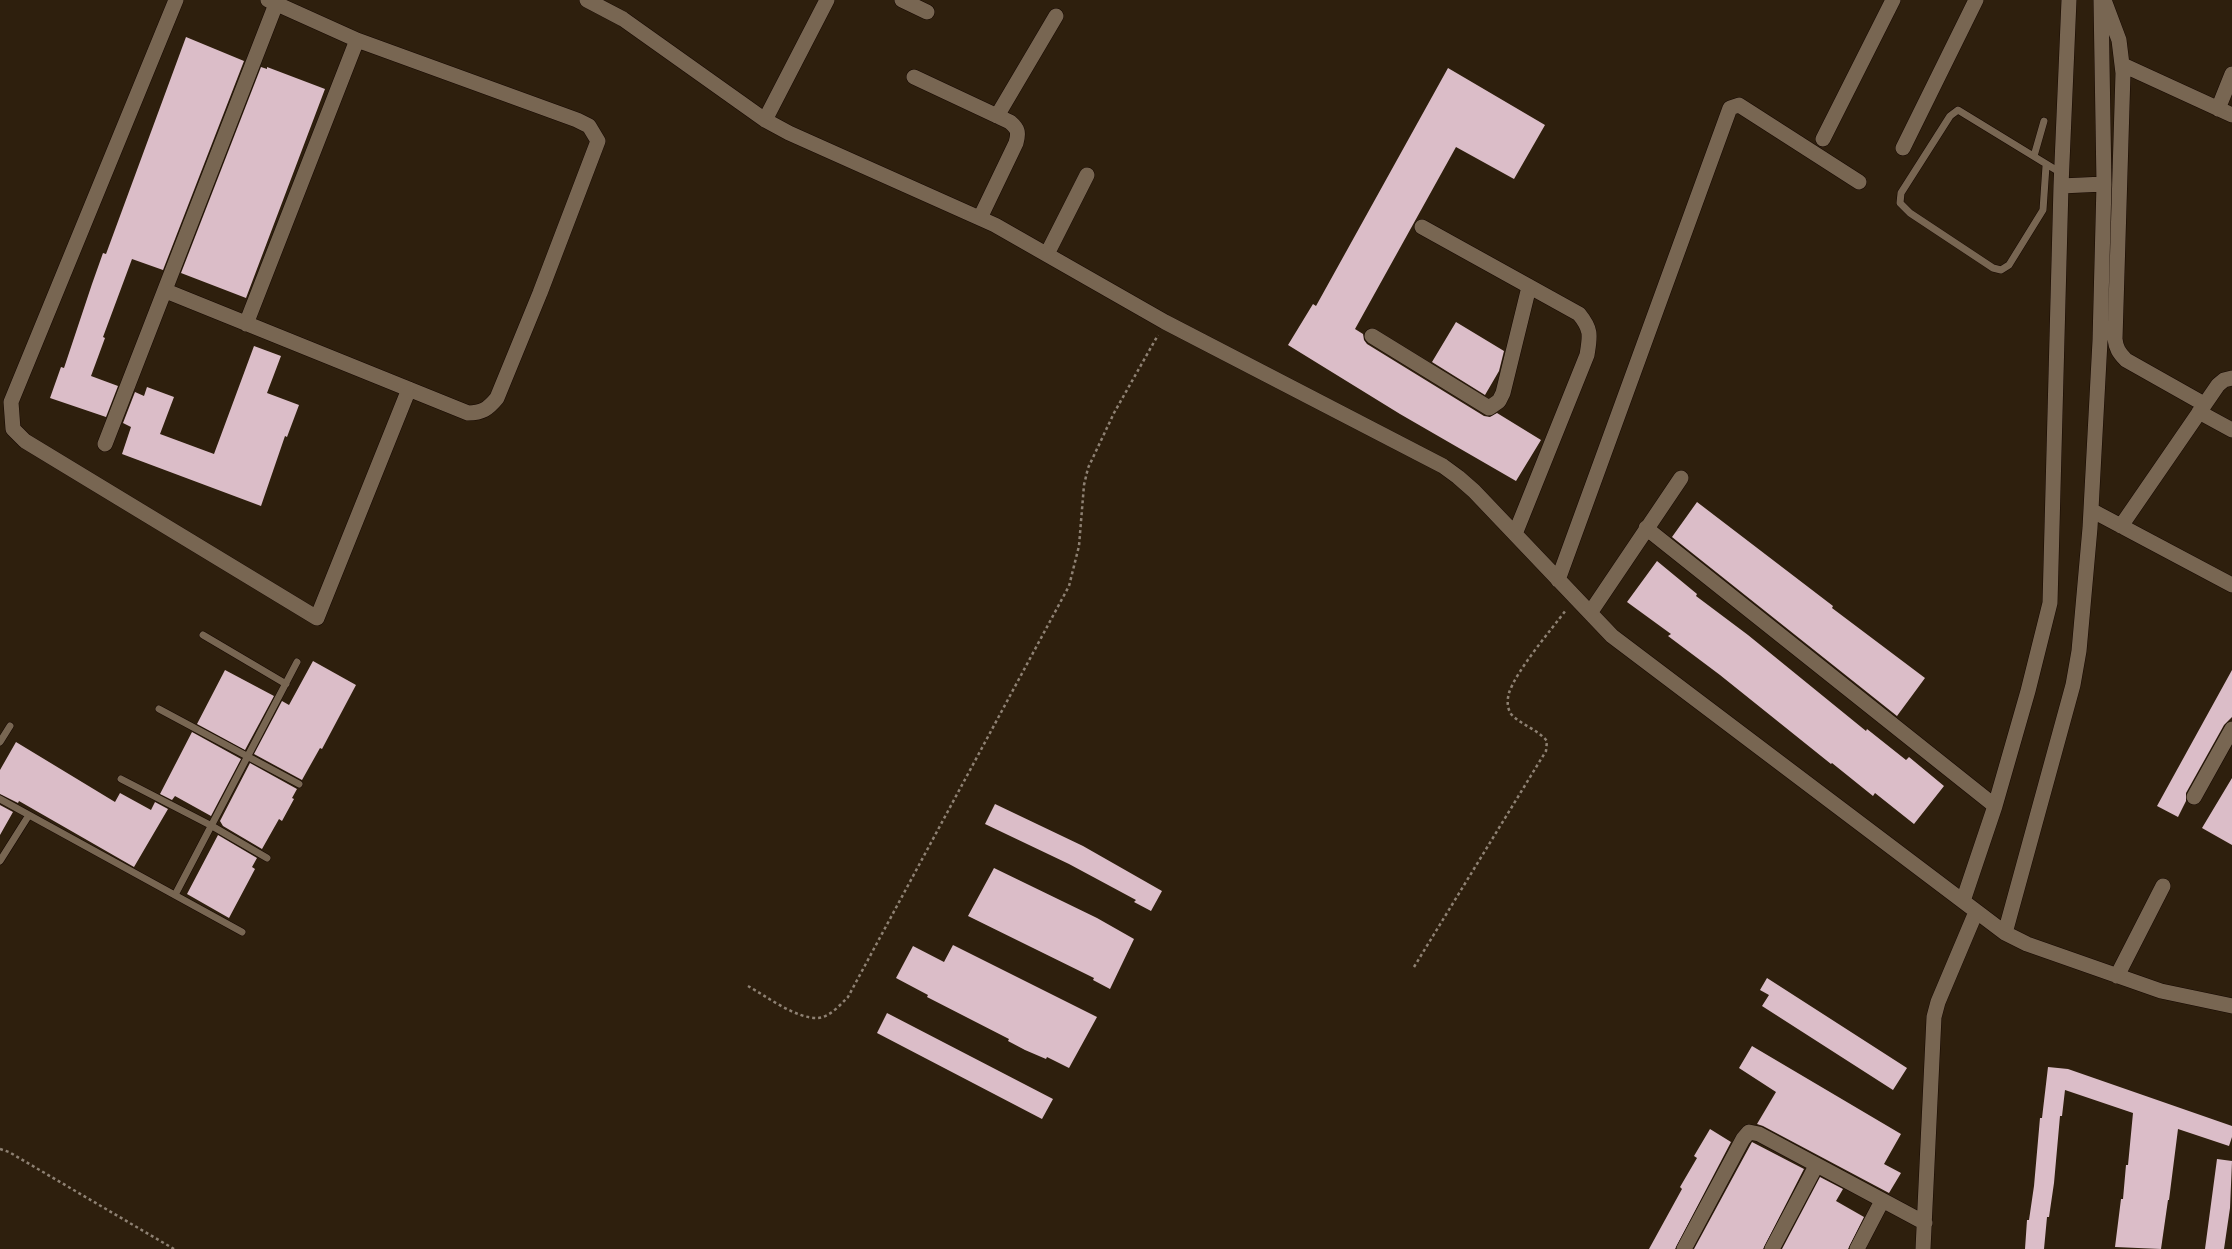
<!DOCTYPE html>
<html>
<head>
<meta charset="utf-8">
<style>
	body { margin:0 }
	canvas { display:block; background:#2e1f0d }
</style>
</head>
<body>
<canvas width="2232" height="1249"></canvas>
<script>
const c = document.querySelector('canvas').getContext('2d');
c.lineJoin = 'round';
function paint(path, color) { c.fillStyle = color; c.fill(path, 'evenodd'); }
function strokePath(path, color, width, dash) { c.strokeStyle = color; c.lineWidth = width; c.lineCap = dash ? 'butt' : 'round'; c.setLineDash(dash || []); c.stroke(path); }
const building = new Path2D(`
	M186,37l58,24 -81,209 -31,-11 -29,78 2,1 -14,38 27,10 -12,31 -56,-19 11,-31 3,1 28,-84 11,-31 3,1z
	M261,67l6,2v-2l58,22 -79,209 -65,-25z
	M1448,68l97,57 -31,54 -58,-32 -101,182 8,5 1,6 3,4 117,72 6,1 7,-4 44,27 -25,41 -116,-67 -112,-69 25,-41 3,2z
	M1456,322l48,29 -5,20 -14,24 -53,-33z
	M254,346l27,10 -14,37 32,12 -12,32 -2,-1 -24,70 -139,-52 9,-27 -8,-4 12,-31 9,4 3,-9 27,10 -14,37 54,20z
	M1697,502l136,104 -1,2 93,70 -28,38 -225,-179z
	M1657,561l40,33 -1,2 52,39 118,96 1,-2 39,31 3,-3 35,29 -30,38 -39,-31 -2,3 -41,-33 -1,1 -111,-89 -52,-39 3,-2 -44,-32z
	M313,661l43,24 -34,64 -2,-1 -18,32 -48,-26 28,-53 7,4z
	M225,670l49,26 -29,54 -48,-26z
	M2232,670v47l-8,8 -38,68v8l-8,16 -21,-11z
	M192,732l49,27 -30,57 -36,-20 -3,4 -12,-6z
	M16,742l99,60 5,-9 31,17 4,-8 13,7 -34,58 -115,-66 -1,2 -18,-9v-24z
	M250,763l47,26 -5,9 2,1 -12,22 -3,-2 -17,30 -39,-23 -3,-5z
	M2232,778v67l-30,-17z
	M995,804l88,42 79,45 -11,20 -17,-9 2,-2 -67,-36 -84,-40z
	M0,805l13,7 -13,23z
	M218,835l39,23 -5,9 3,2 -26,49 -42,-24z
	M994,868l103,50 37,21 -24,50 -17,-9 1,-2 -126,-62z
	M953,945l144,72 -28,51 -22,-11 -1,2 -21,-9 -17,-9 1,-2 -82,-42 1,-2 -32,-17 17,-32 31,16z
	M1767,978l140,90 -14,22 -131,-84 7,-11 -9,-5z
	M887,1013l166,86 -11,20 -165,-86z
	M1752,1046l149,88 -17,30 17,9 -12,20 -126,-67 -6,-2 19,-32 -37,-24z
	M2048,1067l20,2 164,57v11l-3,9 -51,-17 -9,71h-1l-7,49 -46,-2 6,-48h2l3,-34h2l5,-52 -68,-23 -3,26h-2l-6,67 -5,34h-2l-3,32h-19l2,-29h2l5,-34 6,-68h2z
	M1710,1129l21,13 -56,107h-26l33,-60 -2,-2 17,-29 -3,-2z
	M1752,1142l52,27 -41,80h-69z
	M2217,1159l15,2 -2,47 -6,41h-19z
	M1820,1177l23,12 -7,12 28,16 -16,32h-66z`);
const path = new Path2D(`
	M1414,967l132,-216 1,-10c-10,-12 -26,-16 -36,-27 -4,-6 -4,-14 -2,-21 7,-22 42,-63 57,-83
	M748,986c18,10 48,33 70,32 12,-1 22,-13 30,-21l221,-411 10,-40 5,-61 4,-17 26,-55 44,-78
	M0,1149l9,3 165,97`);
const service = new Path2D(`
	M2034,156l10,-35
	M2046,166l-3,44 -34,55 -8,5 -8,-2 -83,-55 -10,-10 1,-10 49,-77 8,-6 103,63
	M203,635l83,49
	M159,709l140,75
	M0,742l10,-16
	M121,779l91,47 55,32
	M0,799l242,133
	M0,861l29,-46
	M175,895l122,-233`);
const minor = new Path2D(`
	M176,0l-165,402 2,27 12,12 292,177 92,-229
	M587,0l36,19 142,101 24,13 206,92 170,97 278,144 15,11 16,14 138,145 393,297 22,11 134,47 71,15
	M902,0l25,12
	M2104,0l15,40 4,33 -8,266c1,9 4,14 11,21l78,44
	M2123,65l109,50
	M914,77l96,45c8,7 9,10 6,21l-36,75
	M2218,109l14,-35
	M997,116l59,-100
	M765,120l62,-120
	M1823,139l70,-139
	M1903,148l73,-148
	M2061,186l43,-2
	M1422,227l157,87c13,16 11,22 8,41l-72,179
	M1047,254l40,-79
	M166,291l302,122c14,0 20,-4 29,-15l43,-105 58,-152 -9,-15 -12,-6 -220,-80 -89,-40
	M246,324l111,-284
	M1372,336l117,72 10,-7 4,-8 26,-106
	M2199,412l33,18
	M105,444l171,-440
	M2091,510l141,75
	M2121,526l97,-141 6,-5 8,-2
	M1646,528l349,278
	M1558,580l172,-472 9,-3 120,77
	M1590,613l91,-135
	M2194,797l38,-68
	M1963,901l32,-95 33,-115 22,-88 11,-417 8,-186
	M2005,933l68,-248 6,-34 11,-123 10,-187 4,-157 -3,-184
	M2117,976l46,-90
	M1684,1249l59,-110 6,-7 10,2 166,89
	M1772,1249l44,-83
	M1857,1249l25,-48
	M1923,1249l11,-232 4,-15 38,-90`);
paint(building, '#dbbdc8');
strokePath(service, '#160800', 8);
strokePath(minor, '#160800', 16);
strokePath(path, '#8e8173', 2.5, [3, 3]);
strokePath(service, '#786652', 7);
strokePath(minor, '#786652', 15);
</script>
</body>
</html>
